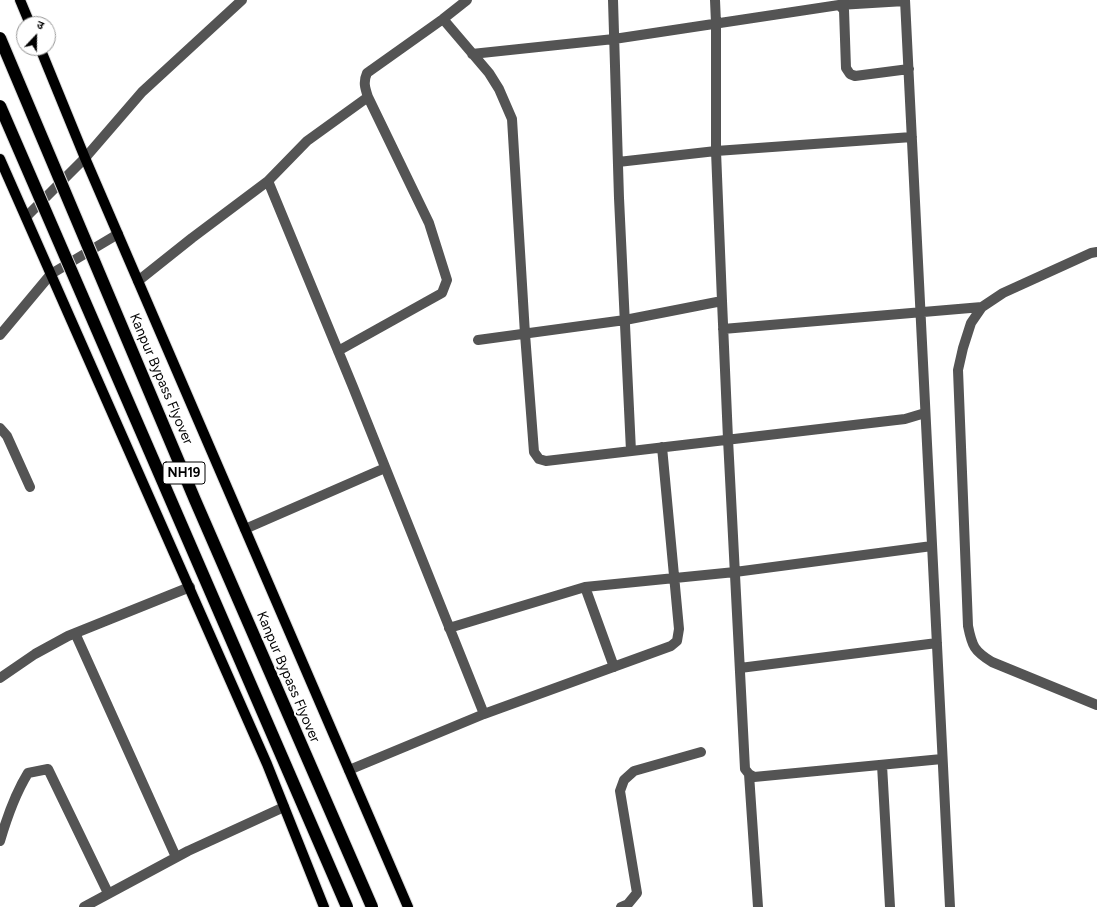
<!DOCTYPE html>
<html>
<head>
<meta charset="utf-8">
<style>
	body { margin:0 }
	#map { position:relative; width:1097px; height:907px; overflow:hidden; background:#fff; font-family:Figtree,"Noto Sans Devanagari",sans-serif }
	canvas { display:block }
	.north { position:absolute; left:16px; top:16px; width:40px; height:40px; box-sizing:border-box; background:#fff; border:1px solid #999; border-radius:50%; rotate:22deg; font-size:11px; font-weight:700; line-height:16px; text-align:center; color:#000 }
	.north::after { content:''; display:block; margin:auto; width:14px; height:18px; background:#000; clip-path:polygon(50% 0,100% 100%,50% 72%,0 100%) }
</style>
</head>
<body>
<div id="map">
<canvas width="1097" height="907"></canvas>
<div class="north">उ</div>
</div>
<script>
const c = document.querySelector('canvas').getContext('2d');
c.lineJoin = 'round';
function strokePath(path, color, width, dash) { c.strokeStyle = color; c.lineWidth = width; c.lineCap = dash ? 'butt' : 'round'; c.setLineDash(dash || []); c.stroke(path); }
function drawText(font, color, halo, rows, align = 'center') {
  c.font = font + ' Figtree,sans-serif'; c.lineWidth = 4; c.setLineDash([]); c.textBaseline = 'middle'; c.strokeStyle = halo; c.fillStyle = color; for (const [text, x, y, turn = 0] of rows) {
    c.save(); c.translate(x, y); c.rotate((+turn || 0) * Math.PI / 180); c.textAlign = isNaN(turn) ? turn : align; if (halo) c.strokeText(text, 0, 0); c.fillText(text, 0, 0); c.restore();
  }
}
const minor = new Path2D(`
	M613,0l6,198 12,253
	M715,0l1,23v128l6,150 6,138 17,330 4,5 5,3 188,-18
	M905,0l45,907
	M839,5l66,-4
	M443,19l46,54 10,16 13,30 13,215 9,118 5,7 7,2 359,-42 20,-6
	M472,54l142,-15 225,-34 5,5 2,58 4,6 5,2 54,-7
	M618,162l98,-11 196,-14
	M268,181l85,206 131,327
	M26,217l59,-59 57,-66 100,-92
	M1097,252l-6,1 -88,40 -21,14 -11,16 -8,25 -5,22 10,256c4,20 6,25 24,36l105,43
	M138,281l54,-43 76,-57 39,-40 61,-44c-3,-9 -5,-15 -1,-24l76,-54 24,-19
	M723,329l259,-22
	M0,335l51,-61 67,-40
	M478,340l147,-20 97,-19
	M338,351l104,-58 5,-13 -18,-57 -61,-126
	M0,428l7,8 23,51
	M245,529l140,-61
	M585,587l29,80
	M449,628l136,-41 150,-15 197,-26
	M75,633l101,224
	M740,668l197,-25
	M0,678l35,-24 33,-18 122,-49
	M882,765l8,142
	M349,770l135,-56 187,-68 6,-5 2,-12 -17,-182
	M749,774l9,133
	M0,841c7,-24 15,-47 28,-68l20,-4 60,124
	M84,907l104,-56 96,-44
	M621,907l7,-3 9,-11 -17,-102 4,-11 10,-9 67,-19`);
const major = new Path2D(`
	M20,0l10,24
	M40,48l45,110 323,749
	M0,159l267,605 57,143`);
const highwayBridge = new Path2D(`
	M0,38l195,462 177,407
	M0,106l347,801`);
const shields = [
	[184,473,42]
];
const shieldNames = [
	["NH19",184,473]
];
const streetNames = [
	["Kanpur Bypass Flyover",161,379,67],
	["Kanpur Bypass Flyover",288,677,67]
];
strokePath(major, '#dbdbdb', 12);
strokePath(minor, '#545454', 10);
strokePath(major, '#000', 10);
strokePath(highwayBridge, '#dbdbdb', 14, []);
strokePath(highwayBridge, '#000', 12);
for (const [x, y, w] of shields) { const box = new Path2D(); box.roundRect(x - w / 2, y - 11, w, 22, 3); c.fillStyle = '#fff'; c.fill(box); strokePath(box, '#000', 1); }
drawText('bold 13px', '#000', null, shieldNames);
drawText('14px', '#000', '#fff', streetNames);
</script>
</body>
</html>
